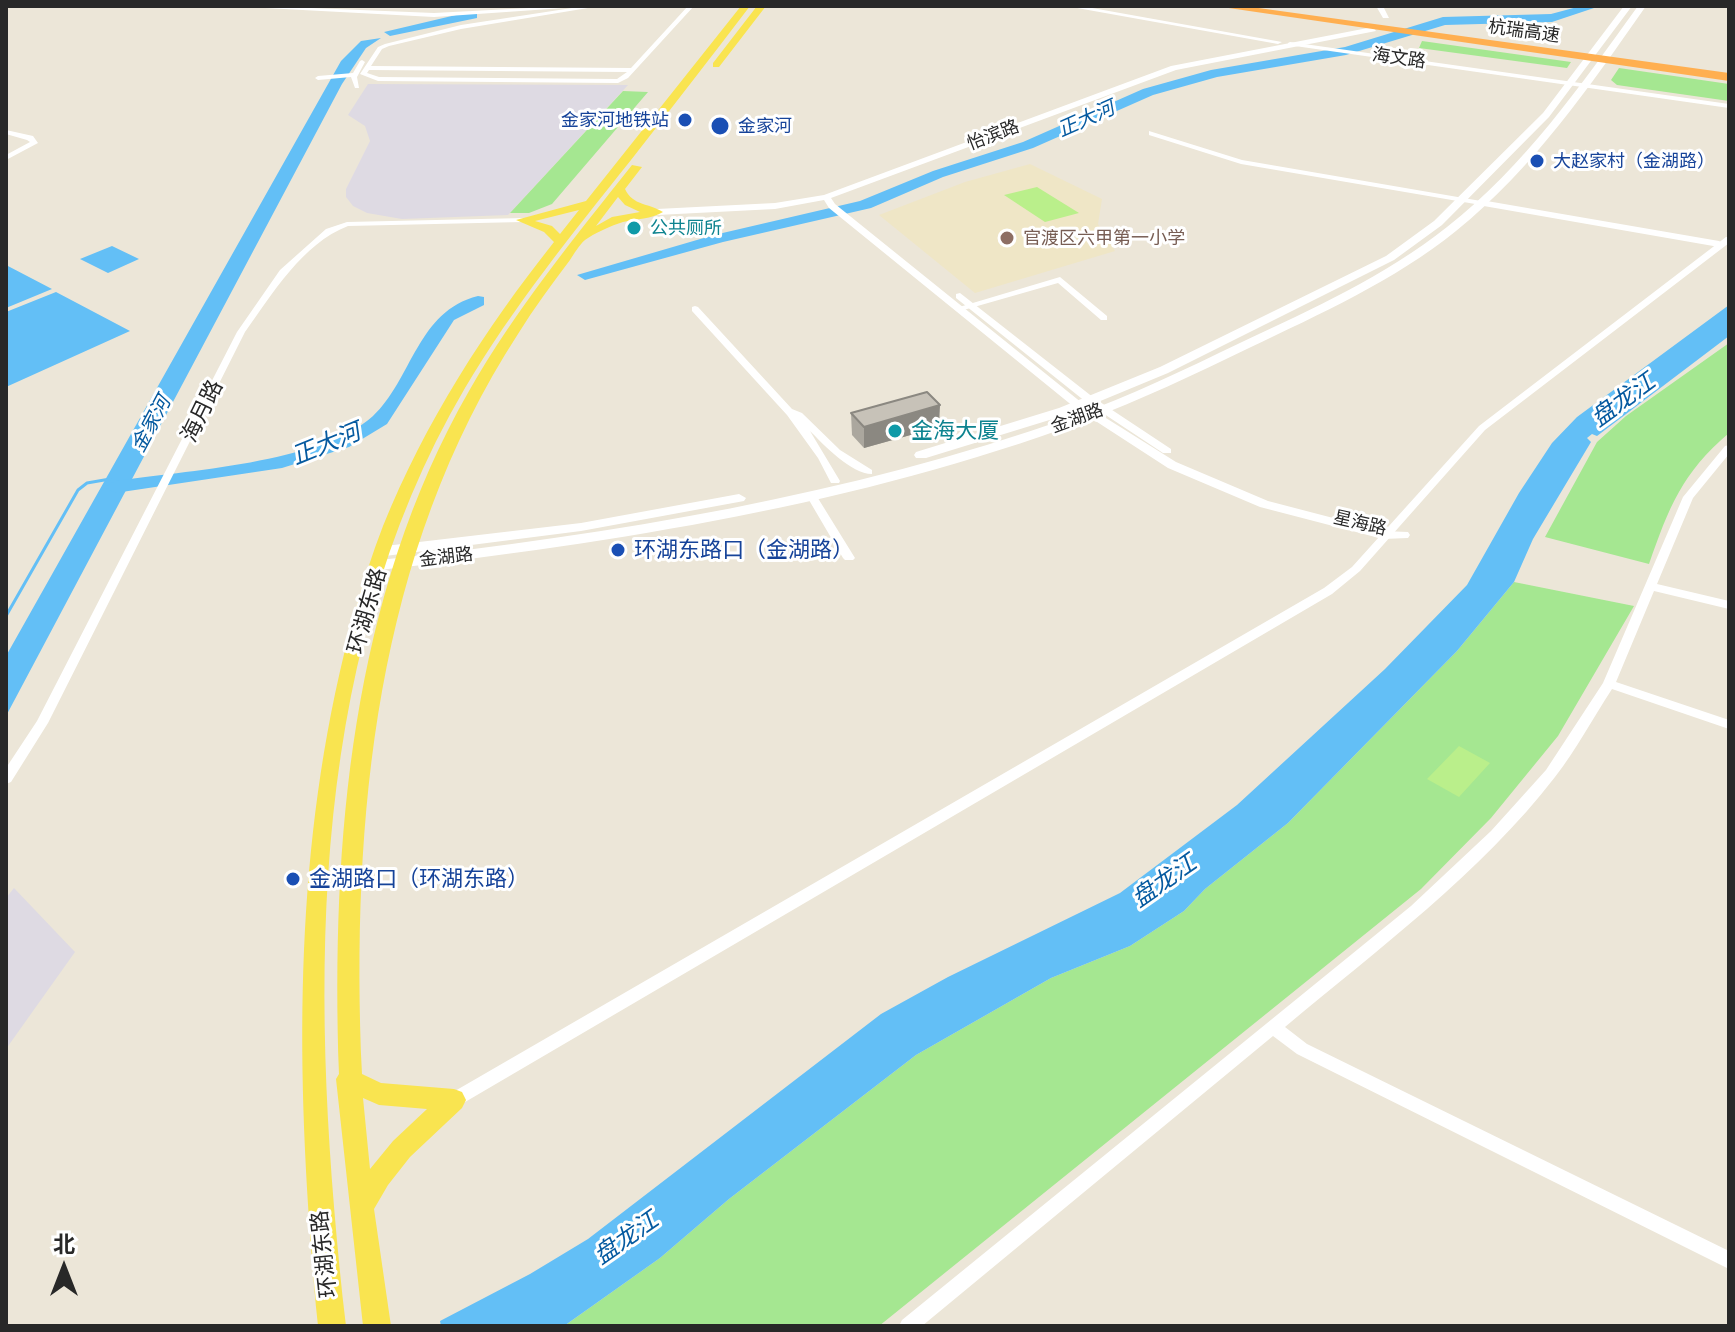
<!DOCTYPE html>
<html>
<head>
<meta charset="utf-8">
<style>
	body { margin:0 }
	#map { position:relative; width:1735px; height:1332px; overflow:hidden; background:#ece6d8; font-family:Lato,"Noto Sans SC",sans-serif }
	canvas { display:block }
	.frame { position:absolute; inset:0; border:8px solid #282828; pointer-events:none }
	.north { position:absolute; left:24px; top:1228px; width:80px; height:80px; -webkit-text-stroke:6px #fff; paint-order:stroke; rotate:0deg; font-size:22px; font-weight:700; line-height:32px; text-align:center; color:#282828 }
	.north::after { content:''; display:block; margin:auto; width:28px; height:36px; background:#282828; clip-path:polygon(50% 0,100% 100%,50% 72%,0 100%) }
</style>
</head>
<body>
<div id="map">
<canvas width="1735" height="1332"></canvas>
<div class="frame"></div>
<div class="north">北</div>
</div>
<script>
const c = document.querySelector('canvas').getContext('2d');
c.lineJoin = 'round';
function paint(path, color) { c.fillStyle = color; c.fill(path, 'evenodd'); }
function strokePath(path, color, width, dash) { c.strokeStyle = color; c.lineWidth = width; c.lineCap = dash ? 'butt' : 'round'; c.setLineDash(dash || []); c.stroke(path); }
function drawText(font, color, halo, rows, align = 'center') {
  c.font = font + ' Lato,"Noto Sans SC",sans-serif'; c.lineWidth = 6; c.setLineDash([]); c.textBaseline = 'middle'; c.strokeStyle = halo; c.fillStyle = color; for (const [text, x, y, turn = 0] of rows) {
    c.save(); c.translate(x, y); c.rotate((+turn || 0) * Math.PI / 180); c.textAlign = isNaN(turn) ? turn : align; if (halo) c.strokeText(text, 0, 0); c.fillText(text, 0, 0); c.restore();
  }
}
const industrial = new Path2D(`
	M368,84l260,1 -120,130 -106,4 -35,-6 -14,-7 -7,-9v-8l24,-48 -5,-15 -17,-11z
	M14,888l61,64 -69,97v-151z`);
const education = new Path2D(`
	M1030,164l72,35 -4,25 17,27 -140,42 -96,-78 86,-33z`);
const green = new Path2D(`
	M1422,41l149,21 -4,6 -148,-20z
	M1619,68l110,16v17l-112,-16 -6,-5z
	M623,91l25,1 -96,112 -23,9h-19z
	M1729,343v90c-47,40 -60,74 -80,131l-104,-27 52,-95 29,-26z
	M1514,582l120,24 -76,130 -67,82 -70,71 -542,437h-315l96,-68 69,-59 187,-144 135,-77 79,-32 54,-35 21,-22 83,-66 169,-172z`);
const pitch = new Path2D(`
	M1037,187l42,26 -34,9 -41,-27z
	M1459,746l31,17 -31,34 -32,-18z`);
const water = new Path2D(`
	M381,38l-15,10 -24,36 -336,632v-60l335,-595 20,-20z
	M112,246l27,13 -31,14 -28,-14z
	M6,265l46,24 -46,19z
	M56,292l74,39 -124,56v-75z
	M1729,305v31l-132,100 -5,-2 -5,4 4,4 -58,97 -19,43 -57,69 -169,172 -83,66 -21,22 -54,35 -79,32 -135,77 -187,144 -69,59 -96,68h-123l-1,-5 90,-47 58,-35 293,-225 67,-37 172,-84 117,-88 148,-136 82,-84 52,-92 33,-50 25,-26z`);
const stream = new Path2D(`
	M6,616l72,-126 9,-7 23,-4`);
const river = new Path2D(`
	M1581,6h19l-48,16 -107,3 -99,30 -129,22 -64,18 -120,53 -90,29 -72,31 -148,34 -138,38 -8,-5 137,-40 146,-34 73,-30 90,-29 120,-53 68,-19 134,-23 98,-30 108,-3z
	M473,11l4,1v6l-87,18 -6,-4z
	M478,296l6,1v8l-30,15 -67,104 -38,23 -67,21 -167,25 -10,-6 10,-6c68,-10 207,-18 258,-65 39,-36 44,-105 105,-120z`);
const minor = new Path2D(`
	M585,6h15l-139,23 -72,17 -7,3 -11,17 260,2 57,-62h6l-66,72 -10,5 -240,-2 -18,-7 18,-27 7,-3 76,-19zM369,70l258,2 -10,7 -238,-2 -12,-4z
	M1290,42l439,62v4l-441,-63v-2z
	M362,60l3,2 -8,15 2,11h-4l-4,-11 -33,3 -3,-2 3,-2 35,-3 7,-12z
	M6,130l27,6 5,7 -32,17v-5l24,-13 -3,-2 -21,-6z
	M1149,131l93,29 239,41 4,2 -4,2 -240,-41 -92,-29z
	M525,218v4h-3l-174,4c-46,18 -75,67 -103,106l-197,391 -37,59 -5,2v-16l31,-47 200,-389 43,-62 46,-41 21,-7z
	M1726,237h3v6l-244,187 -125,141 -28,23 -872,511 -6,2 -6,-2 -2,-5 2,-5 876,-507 28,-21 127,-141z
	M1060,277l47,39v4h-6l-43,-37 -98,28 -4,-3z
	M695,306l3,1 94,102 10,4 38,37 32,20v4c-21,0 -48,-29 -62,-43l30,50 -1,2h-8l-13,-25 -31,-43 -95,-104v-4z
	M1729,445v9l-36,44 -36,86 72,17v8l-75,-18 -38,91 113,38v9l-117,-40c-19,29 -36,61 -57,88 -74,96 -178,173 -270,250l22,17 422,207v18l-432,-215 -24,-18 -351,290h-23l3,-6 509,-414 80,-75 55,-61 57,-87 80,-186 42,-51z
	M811,492l5,3 39,63 -2,2h-8l-2,-2 -37,-63z`);
const tertiary = new Path2D(`
	M262,6l172,7 133,-7 -3,2 -130,9 -169,-9z
	M1066,6h15l201,36 -4,2z
	M1376,6h7l6,12h-6z
	M1373,27l3,4 -200,39 -345,128 4,6 247,199 94,59 92,39 115,30 25,1 2,3 -2,3 -25,1 -123,-32 -92,-39 -94,-61 -245,-199 -5,-8 -49,9 -118,6 -5,-3 5,-3 118,-6 49,-8 347,-129z
	M1481,200l238,41 5,3 -5,3 -241,-42v-4z
	M960,293l134,105 77,51v4h-8l-77,-51 -130,-104v-4z`);
const secondary = new Path2D(`
	M1624,6h8l-83,111 -107,108 -48,35 -226,113 -99,41 -143,44h-10l-2,-3 2,-3 143,-44 101,-41 226,-111 48,-35 109,-108z
	M1638,6h8c-56,80 -113,163 -190,225 -62,50 -136,83 -207,117 -54,26 -108,52 -165,73 -226,84 -466,121 -704,149l-7,-5 7,-5c235,-26 468,-64 692,-143 58,-21 114,-48 170,-75 71,-33 143,-66 205,-115 77,-60 134,-142 191,-221z
	M739,494l7,4 -2,3 -163,30 -196,25 -7,-5 7,-5 196,-23z`);
const primary = new Path2D(`
	M741,6h9c-39,51 -79,103 -119,154 -59,74 -118,147 -166,228 -165,280 -154,626 -119,938h-28c-20,-211 -27,-423 17,-632 12,-56 27,-114 48,-168 42,-104 102,-197 171,-284l-10,-10 -28,-12 70,-19zM579,210l-19,24 -8,-8 -17,-5z
	M757,6h9l-47,61h-6v-4z
	M632,165l10,2 -17,22c8,17 24,14 38,23 -11,7 -27,7 -40,10 -11,3 -30,12 -38,18 -6,5 -11,14 -15,20 -18,24 -36,48 -52,74 -143,220 -167,484 -156,740l19,9 73,6 8,3 4,8 -4,8 -52,49 -22,28 -14,24 17,117h-28l-27,-247 3,-5c-8,-232 12,-478 130,-683 46,-81 106,-154 163,-226zM618,197l7,8 15,7 -28,5 -16,9zM363,1098l16,7 48,4 -34,32 -23,28z`);
const motorway = new Path2D(`
	M1215,6h29l485,67v8z`);
const wall = new Path2D(`
	M851,413l88,14 -75,21 -12,-13z`);
const shadedWall = new Path2D(`
	M940,405l-1,22 -75,21v-21z`);
const building = new Path2D(`
	M927,392l13,13 -76,22 -13,-14z`);
const markers = [
	[685,120,8,"#1a4fb4"],
	[720,126,10,"#1a4fb4"],
	[1537,161,8,"#1a4fb4"],
	[634,228,8,"#0f9aa8"],
	[1007,238,8,"#8d6e63"],
	[895,431,8,"#0f9aa8"],
	[618,550,8,"#1a4fb4"],
	[293,879,8,"#1a4fb4"]
];
const farStreetnames = [
	["杭瑞高速",1524,31,8],
	["海文路",1399,58,8],
	["怡滨路",993,135,-21],
	["金湖路",1077,418,-20],
	["星海路",1360,523,13],
	["金湖路",446,557,-7]
];
const farTransitnames = [
	["金家河地铁站",669,120,"right"],
	["金家河",738,126],
	["大赵家村（金湖路）",1553,161]
];
const farCulturenames = [
	["公共厕所",650,228]
];
const farEducationnames = [
	["官渡区六甲第一小学",1023,238]
];
const farWaternames = [
	["正大河",1086,119,-24],
	["金家河",151,424,-62]
];
const streetNames = [
	["海月路",202,411,-64],
	["环湖东路",367,611,-74],
	["环湖东路",324,1254,-96]
];
const cultureNames = [
	["金海大厦",911,431]
];
const transitNames = [
	["环湖东路口（金湖路）",634,550],
	["金湖路口（环湖东路）",309,879]
];
const waterNames = [
	["盘龙江",1623,400,-36],
	["正大河",326,444,-22],
	["盘龙江",1164,881,-35],
	["盘龙江",626,1238,-35]
];
paint(industrial, '#dedae3');
paint(education, '#efe6c6');
paint(green, '#a5e791');
paint(pitch, '#baef8b');
paint(water, '#63bff6');
strokePath(stream, '#63bff6', 3);
paint(river, '#63bff6');
paint(minor, '#fff');
paint(tertiary, '#fff');
paint(secondary, '#fff');
paint(primary, '#f9e450');
paint(motorway, '#ffaf50');
paint(wall, '#aba79e');
paint(shadedWall, '#8b8881');
paint(building, '#c7c2b8');
strokePath(building, '#8b8881', 2);
for (const [x, y, r, color] of markers) { const dot = new Path2D(); dot.arc(x, y, r, 0, 2 * Math.PI); c.fillStyle = color; c.fill(dot); strokePath(dot, '#fff', 3); }
drawText('18px', '#282828', '#fff', farStreetnames);
drawText('18px', '#164399', '#fff', farTransitnames, 'left');
drawText('18px', '#0d838f', '#fff', farCulturenames, 'left');
drawText('18px', '#785e54', '#fff', farEducationnames, 'left');
drawText('italic 20px', '#055aa0', '#fff', farWaternames);
drawText('22px', '#282828', '#fff', streetNames);
drawText('22px', '#0d838f', '#fff', cultureNames, 'left');
drawText('22px', '#164399', '#fff', transitNames, 'left');
drawText('italic 24px', '#055aa0', '#fff', waterNames);
</script>
</body>
</html>
